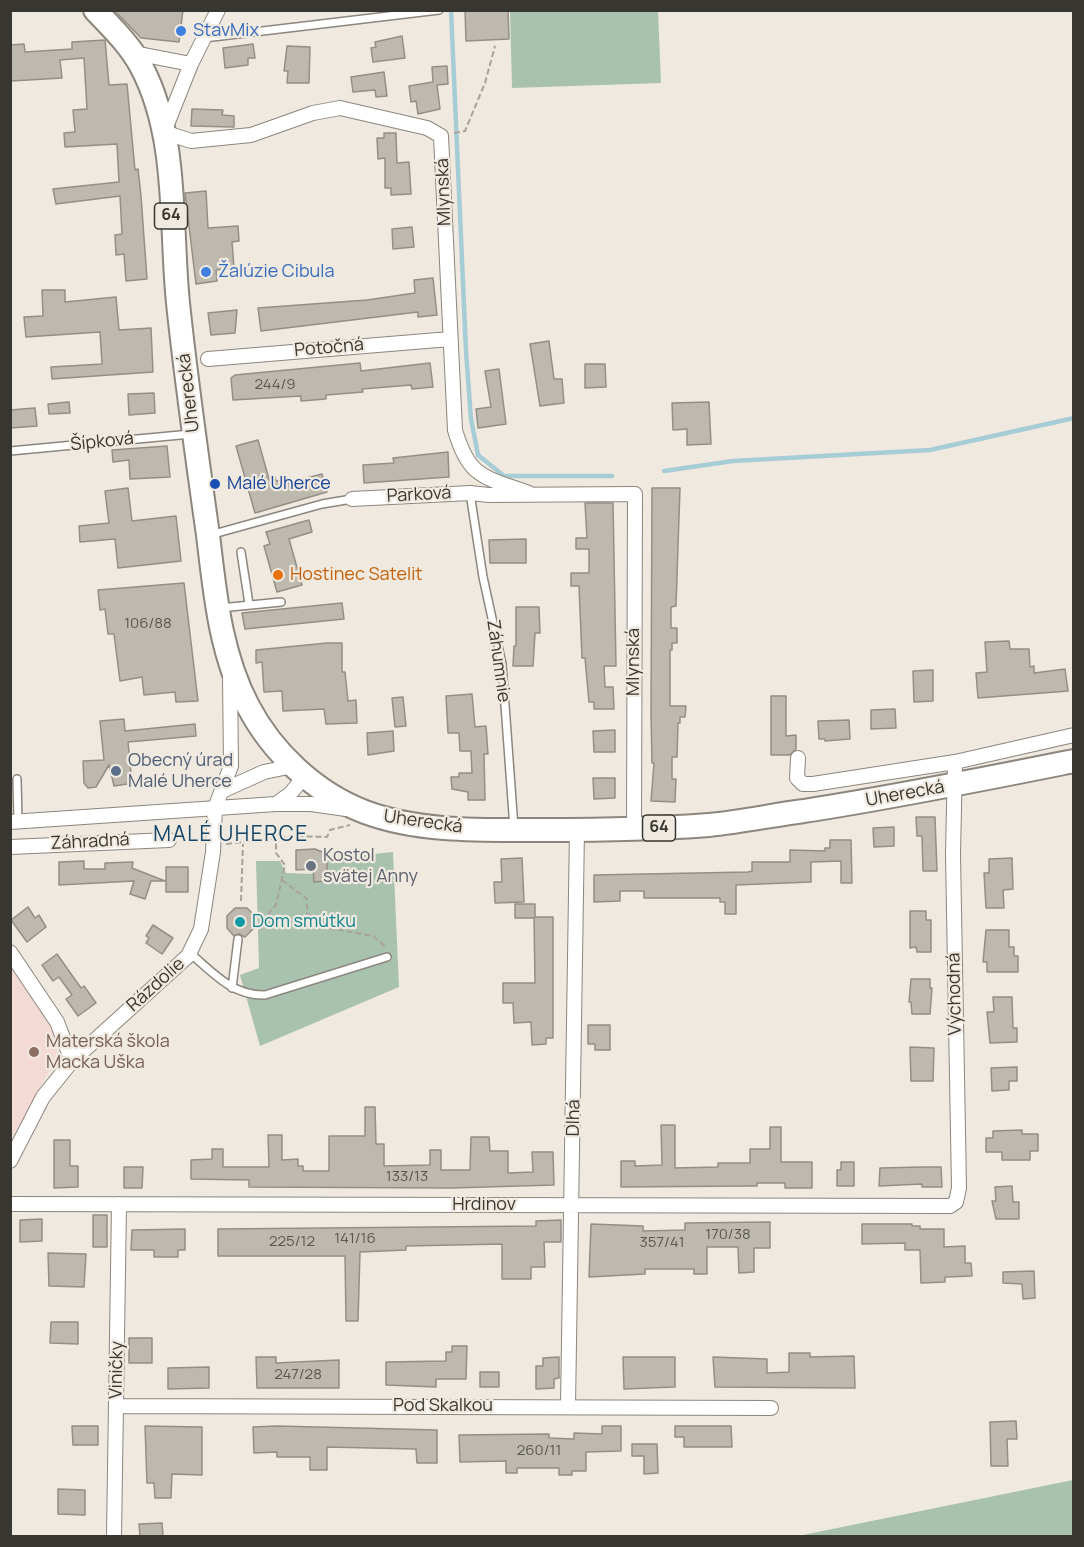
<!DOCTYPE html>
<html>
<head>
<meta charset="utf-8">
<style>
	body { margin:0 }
	#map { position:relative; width:1084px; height:1547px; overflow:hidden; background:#efe9df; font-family:Manrope,sans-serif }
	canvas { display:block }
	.frame { position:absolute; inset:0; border:12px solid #383631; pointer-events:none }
</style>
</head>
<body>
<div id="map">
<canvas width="1084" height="1547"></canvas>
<div class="frame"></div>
</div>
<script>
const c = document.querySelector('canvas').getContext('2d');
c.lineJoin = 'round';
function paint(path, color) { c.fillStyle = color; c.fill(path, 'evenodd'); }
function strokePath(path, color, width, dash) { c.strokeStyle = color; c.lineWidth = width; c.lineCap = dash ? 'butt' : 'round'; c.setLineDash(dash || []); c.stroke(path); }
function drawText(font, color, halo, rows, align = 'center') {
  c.font = font + ' Manrope,sans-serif'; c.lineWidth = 4.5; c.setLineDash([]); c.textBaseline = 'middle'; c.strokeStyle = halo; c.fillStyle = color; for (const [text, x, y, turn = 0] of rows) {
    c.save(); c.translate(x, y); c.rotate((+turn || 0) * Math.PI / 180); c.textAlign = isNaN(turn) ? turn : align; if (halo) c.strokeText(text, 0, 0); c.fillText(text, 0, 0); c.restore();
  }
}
const education = new Path2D(`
	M11,968l42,59 5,28 -47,85z`);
const green = new Path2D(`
	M510,11h148l3,72 -149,5z
	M393,852l6,135 -139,59 -20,-71 19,-7 -3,-107h24l6,12 28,1 13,5v-18l5,-3z
	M1073,1480v56h-275z`);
const stream = new Path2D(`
	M451,10l15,341 5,68 7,36 26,21h108
	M664,471l69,-10 197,-11 144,-32`);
const building = new Path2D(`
	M114,10h69l-4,32 -38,-4z
	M465,10h43l1,29 -43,2z
	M402,36l3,22 -32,4 -2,-14 5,-1 -1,-5z
	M105,40l4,45 18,-1 8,86 3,-1 3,27 6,83 -21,2 -2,-27 -8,1 -1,-20 7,-1 -2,-38 -64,8 -3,-15 66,-7 -2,-38 -52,3 -1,-14 11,-1 -2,-22 14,-1 -3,-51 -24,2 2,18 -51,3 -1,-36 14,-1 1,8 47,-3v-7z
	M253,44l2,14h-7v7l-23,3 -2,-20z
	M287,46l23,1 -1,36h-22l1,-12h-4z
	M447,66l1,18 -11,1 3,24 -22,5 -2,-13 -5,1 -2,-16 24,-4 -1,-15z
	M384,72l3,24 -11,1 -1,-7 -22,2 -2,-15z
	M192,109l31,1 -1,5 12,1v11l-43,-1z
	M384,133h12l1,30 12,-1 2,32 -20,1v-7h-6v-30l-7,1 -1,-21h7z
	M206,191l2,37 30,-2 1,15 -7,1 2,26 -18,2 1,11 -21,3 -11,-91z
	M412,227l2,20 -21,2 -1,-20z
	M433,278l4,37 -19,2v-5l-157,19 -3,-23 109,-8 48,-7 -1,-13z
	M42,290h23v12l51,-5 3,33 32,-2 2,44 -101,7 -1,-12 51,-3 -2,-32 -74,5 -2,-20 19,-1z
	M237,310l-2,23 -24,2 -3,-22z
	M549,341l5,38h8l2,24 -24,3 -10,-62z
	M360,363l1,8 69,-8 3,24 -21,2 -1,-4 -49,4 1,3 -37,3v4l-25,2v-5l-68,4 -2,-22 4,-3z
	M585,364h20l1,23 -21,1z
	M499,369l7,55 -28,4 -2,-19 15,-2 -6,-36z
	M154,393l1,20 -26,2 -1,-21z
	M69,402l1,11 -21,1 -1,-10z
	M709,402l2,42 -24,1v-16l-14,1 -1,-27z
	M35,408l2,18 -27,2v-18z
	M258,440l11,39 6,-2 1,4 9,-2 2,4 35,-9 5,18 -72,21 -19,-67z
	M167,446l3,31 -40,2 -1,-19 -16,2 -1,-12z
	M448,452l1,25 -85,6 -1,-18 31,-2 -1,-5z
	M128,488l4,33 44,-5 5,45 -63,7 -3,-29 -35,3 -1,-16 30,-3 -4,-32z
	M652,488h28l-4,118 -5,1v21h6v15h-5v7h-2v56h16l-1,11h-5v6h-2l-1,34h-5v22h4l-1,23 -24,-1 3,-38h-2l-1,-48z
	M585,503h28l3,163h-12l1,21h8l1,22h-20v-7h-5l-4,-44h-3l-3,-72h-8v-13h18v-24h-13v-11h11z
	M309,520l3,12 -23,7 13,46 -25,7 -13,-46 6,-2 -4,-12z
	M526,539v24h-36l-1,-23z
	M184,583l14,118 -22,1 -1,-10 -31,3 -2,-18 -22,4 -6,-47h-6l-3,-25 -5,1 -2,-20z
	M342,603l2,16 -99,10 -3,-16z
	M516,607h23l1,26h-5l-2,33h-20l1,-20h2z
	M1009,641l1,8h19l1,18 4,-1v7l31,-4 3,22 -90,7 -2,-25 11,-1 -2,-30z
	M327,643h15v29h3l3,29 8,-1 1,23 -31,1 -2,-15 -41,2 -1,-20 -18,1 -2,-30 -6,1v-13z
	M933,670v31l-19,1 -1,-31z
	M472,694l3,33 11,-1 2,28h-4l1,46h-17v-8l-16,-3 -1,-12h8v-4h13l-1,-22h-11l-1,-18h-11l-2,-37z
	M771,696h15v40l10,-1v14l-6,6h-19z
	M403,697l3,29 -11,1 -3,-29z
	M895,709l1,19 -25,1v-19z
	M124,719l1,12 70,-7 1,12 -68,6 3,31 -4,11 -13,2 -5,-21 -13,22 -8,1 -4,-5 -1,-22 21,-1 -4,-39z
	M849,720l1,19 -25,2v-2h-6l-1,-18z
	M615,730v22h-21l-1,-21z
	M393,731l1,20 -26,4 -1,-22z
	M593,778h22v20l-21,1z
	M916,817h19l2,54h-14l-1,-35h-5z
	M894,827v19l-20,1 -1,-19z
	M830,840h21l1,43h-11v-22l-30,1v20l-75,3v29h-11v-12h-5v-4h-76v-7h-24v10l-26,1v-27l154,-3 4,-1v-9h38v-12l35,1v-3h5z
	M315,849l12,5v27l-13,1 -1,-13 -17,1v-20z
	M522,858l2,44 -29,1 -1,-21h8l-1,-23z
	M1012,858l1,31 -10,1 1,18h-18l-2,-35h5v-14z
	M84,861v8h21v-6l28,-1 -1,6 33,13h-14l-6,18 -15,-5 4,-13 -75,4v-23z
	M166,867h22v25h-22z
	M515,904h20v13h18v121h-7v6l-14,1 -1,-23 -17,1 -1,-20h-10v-20h32l-1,-65h-19z
	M28,907l7,11 4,-3 7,12 -19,15 -16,-22z
	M235,908h12l8,8 -1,12 -9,9 -6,-3 -5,2 -7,-8v-12z
	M910,911h16v9h5v32h-14l-1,-5 -6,1z
	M153,925l20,13 -11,16 -16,-11 3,-5 -3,-2z
	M986,930h23v17h5v9h4v16h-31v-10h-4z
	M57,954l24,34 3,-2 12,17 -18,13 -12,-17 6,-4 -13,-18 -6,4 -11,-16z
	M911,979h19v9h2l-2,26h-18l-1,-12h-2z
	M993,997h19l1,31h4v14l-27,1 -3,-31h7z
	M588,1025h22v25h-15v-6h-7z
	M910,1047l24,1 -1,33h-22z
	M1017,1067v14h-8v9l-17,1 -1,-23z
	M365,1107h10l1,37h8v22l46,-1v-15h11v20h29l1,-33h18l1,14h18v22l25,-1 -1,-20h21l1,33 -103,3 -202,-1v-7l-58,-1v-19l21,-1v-10h11v18h46l-1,-32h14v25l16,-1v7h5v5h26v-35h36z
	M661,1125h14v43l43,-1v-4h32v-14h20v-22h11v35h31v26h-27v-5h-28v3h-9l-127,1v-26h14v5l27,-1z
	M1022,1130v4h16v17h-8v9h-28v-8h-16v-14h7v-7z
	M54,1140h16v26h8v21l-24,1z
	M841,1162h13v24h-17v-16h4z
	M124,1167h19l-1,21h-18z
	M922,1167h19l1,20h-20v-3l-43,2 1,-18z
	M1012,1186l1,16h6v17h-23l-4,-18h4l-1,-14z
	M93,1215h14v32h-14z
	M42,1219v22l-22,1v-22z
	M561,1220v22h-17l1,25h-14v12h-29v-35l-96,2v4l-46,2 -2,69h-12l-1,-65h-127v-27l318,-3v-5z
	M770,1222v26h-16v24l-15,1 -1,-26h-31v27h-13v-5h-49v5l-56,3 2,-53 52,2v5l42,-1v-7z
	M862,1224h50v2h8v3h24v18l21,-1v17h6l1,13 -27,1v5l-24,1 -1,-33h-15v-7l-43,1z
	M185,1229v21h-7v7h-24v-7h-23l1,-20z
	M48,1253l38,1 -2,33 -35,-1z
	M1034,1271l1,27 -12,1 -1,-15 -19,-1v-11z
	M51,1322h27v22l-28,-1z
	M129,1338h23v25h-23z
	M452,1346h15l-1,33h-30v8l-50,-2v-23l60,-1v-9h6z
	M789,1353h21v4l44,-1 1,32 -140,-1 -2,-30 54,2v14l22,-1z
	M256,1357h20v6l63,-3v28h-82z
	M559,1357v21l-5,1v9l-18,1v-23h7v-8z
	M623,1357h52v30l-51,2z
	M209,1367v21l-41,1v-21z
	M480,1372h19v15h-19z
	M1016,1421l1,18h-10l1,27h-17l-1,-44z
	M72,1426h26v19h-25z
	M145,1426l57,1v48l-30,-1 -1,24h-16l-1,-15h-7z
	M277,1426l160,4v33h-20l-1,-14 -89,-2v23h-17v-13h-33v-5l-23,1 -1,-26z
	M602,1426h19v25l-35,1v19h-14v4h-13v-7h-42v5h-11v-12l-46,1 -1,-27 90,-1v4l25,1v-6l28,1z
	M675,1426h56l1,21h-48v-10h-9z
	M632,1444h25l1,29 -14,1v-18h-12z
	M58,1489l27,1v25l-27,-1z
	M162,1523l1,13h-23l-1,-12z`);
const path = new Path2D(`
	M454,133l11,-2 20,-48 10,-37
	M226,844l67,-8 34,1 3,-7 20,-5
	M282,880l25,19v14l21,15 45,8 13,11
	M241,901l2,-57
	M256,926l11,-6 3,-9 6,-6 9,-40 -9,-12v-15`);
const lane = new Path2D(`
	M204,38l235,-28
	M10,451l181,-17
	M470,493l13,84 19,87 12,164
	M210,535l112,-31 30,-5
	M241,552l8,52
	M220,608l61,-6
	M17,779l1,43
	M190,953c23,20 43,43 75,42l122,-38
	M232,988l6,-49`);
const street = new Path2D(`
	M218,10l-27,54 -27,68 27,9 60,-6 62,-22 27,-5 87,20 14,8 14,294c14,49 30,47 74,63
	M134,53l57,11
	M208,359l242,-20
	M352,499l118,-6 19,2 146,-1 -1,336
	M798,758l-1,20 6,6h10l142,-22 119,-27
	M224,790l40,-18 29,-6
	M276,804l14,-10 15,-18
	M10,822l266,-18h35l35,5
	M10,847l159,-7
	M10,952l47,70 15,39
	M10,1161l33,-64 29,-36 116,-105 13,-27 12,-77 2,-44 16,-42 -1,-89
	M10,1204l940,2 6,-4 3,-14 -6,-334 2,-92
	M116,1406l655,2
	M568,1406l9,-576
	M114,1536l5,-332`);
const primary = new Path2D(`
	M95,10c17,18 35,35 46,56 38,71 29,159 37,237 8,77 19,154 30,232 7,58 12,118 40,171 24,46 67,87 117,106 56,21 123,18 183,18 54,0 107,-1 161,-5 32,-3 64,-10 95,-14 91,-14 180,-32 270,-50`);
const markers = [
	[181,31,6,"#3f7fe0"],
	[206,272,6,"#3f7fe0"],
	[215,484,6,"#1a4fb4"],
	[278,575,6,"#e8710a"],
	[116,771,6,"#5c6f8a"],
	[311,866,6,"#6b7280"],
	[240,922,6,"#0f9aa8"],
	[34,1052,6,"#8d6e63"]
];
const numberNames = [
	["244/9",275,385],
	["106/88",148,624],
	["133/13",407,1177],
	["170/38",728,1235],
	["141/16",355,1239],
	["225/12",292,1242],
	["357/41",662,1243],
	["247/28",298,1375],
	["260/11",539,1451]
];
const shields = [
	[171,216,33],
	[659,828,33]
];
const shieldNames = [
	["64",171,216],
	["64",659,828]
];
const shopNames = [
	["StavMix",193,31],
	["Žalúzie Cibula",218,272]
];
const streetNames = [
	["Mlynská",444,192,-92],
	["Potočná",329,348,-5],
	["Uherecká",189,393,-97],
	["Šípková",102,442,-6],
	["Parková",419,495,-3],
	["Záhumnie",498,661,82],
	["Mlynská",634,662,-90],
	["Uherecká",905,794,-10],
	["Uherecká",423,822,8],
	["Záhradná",90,842,-3],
	["Rázdolie",156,985,-42],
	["Východná",955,994,-91],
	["Dlhá",574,1118,-89],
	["Hrdinov",484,1205],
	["Viničky",117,1370,-89],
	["Pod Skalkou",443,1406]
];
const transitNames = [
	["Malé Uherce",227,484]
];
const foodNames = [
	["Hostinec Satelit",290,575]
];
const serviceNames = [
	["Obecný úrad",128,761],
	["Malé Uherce",128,782]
];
const worshipNames = [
	["Kostol",323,856],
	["svätej Anny",323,877]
];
const cultureNames = [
	["Dom smútku",252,922]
];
const educationNames = [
	["Materská škola",46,1042],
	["Macka Uška",46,1063]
];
const quarterNames = [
	["MALÉ UHERCE",231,835]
];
paint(education, '#f4dad4');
paint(green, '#a8c2af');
strokePath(stream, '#a6cdd5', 4.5);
paint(building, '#beb9ae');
strokePath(building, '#948f85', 1.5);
strokePath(lane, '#8c867d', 10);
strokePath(street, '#8c867d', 16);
strokePath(primary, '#8c867d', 26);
strokePath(path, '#a7a29a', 2, [6, 3]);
strokePath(lane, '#fff', 7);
strokePath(street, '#fff', 14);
strokePath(primary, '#fff', 22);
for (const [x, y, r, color] of markers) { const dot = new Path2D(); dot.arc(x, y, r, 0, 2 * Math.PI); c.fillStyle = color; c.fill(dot); strokePath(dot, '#efe9df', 2); }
drawText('15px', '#5a5750', null, numberNames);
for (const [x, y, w] of shields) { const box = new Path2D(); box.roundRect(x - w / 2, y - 13, w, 26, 4.5); c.fillStyle = '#efe9df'; c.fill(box); strokePath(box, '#383631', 1.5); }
drawText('bold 16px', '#383631', null, shieldNames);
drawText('18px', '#366cbe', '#efe9df', shopNames, 'left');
drawText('18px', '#383631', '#efe9df', streetNames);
drawText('18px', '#164399', '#efe9df', transitNames, 'left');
drawText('18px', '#c56008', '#efe9df', foodNames, 'left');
drawText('18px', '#4e5e75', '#efe9df', serviceNames, 'left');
drawText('18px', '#5b616d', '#efe9df', worshipNames, 'left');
drawText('18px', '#0d838f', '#efe9df', cultureNames, 'left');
drawText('18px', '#785e54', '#efe9df', educationNames, 'left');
c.letterSpacing = '1.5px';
drawText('21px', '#114467', '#efe9df', quarterNames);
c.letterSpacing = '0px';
</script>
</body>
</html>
